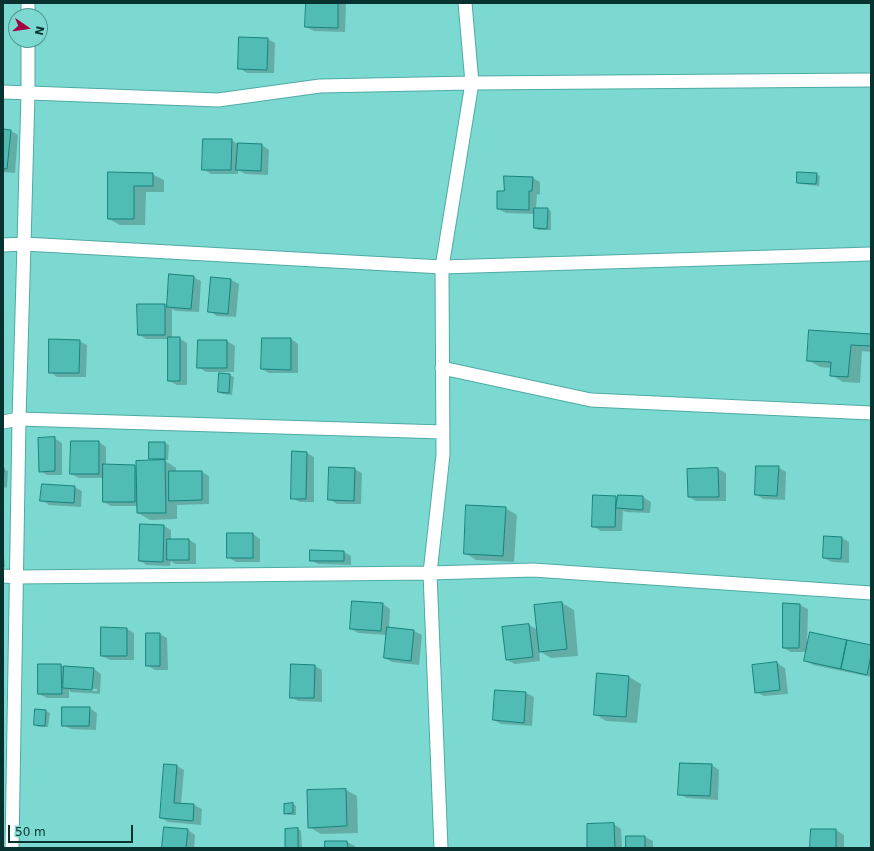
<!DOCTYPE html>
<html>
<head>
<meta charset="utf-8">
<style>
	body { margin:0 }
	#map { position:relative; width:874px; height:851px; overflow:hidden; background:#7cd9d1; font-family:"DejaVu Sans",sans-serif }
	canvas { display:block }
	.frame { position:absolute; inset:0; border:4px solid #08322f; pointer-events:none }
	.north { position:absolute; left:8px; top:8px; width:40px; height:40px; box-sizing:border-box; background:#7cd9d1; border:1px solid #4e9690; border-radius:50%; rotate:103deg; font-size:11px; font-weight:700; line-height:16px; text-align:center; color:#08322f }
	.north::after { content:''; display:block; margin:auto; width:14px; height:18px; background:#a00241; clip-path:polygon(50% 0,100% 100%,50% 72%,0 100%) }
	.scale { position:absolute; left:8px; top:825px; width:125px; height:18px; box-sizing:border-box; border:2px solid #08322f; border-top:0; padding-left:5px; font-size:12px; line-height:14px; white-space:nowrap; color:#08322f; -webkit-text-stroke:3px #7cd9d1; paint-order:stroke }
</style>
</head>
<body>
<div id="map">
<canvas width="874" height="851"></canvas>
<div class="frame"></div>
<div class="north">N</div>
<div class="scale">50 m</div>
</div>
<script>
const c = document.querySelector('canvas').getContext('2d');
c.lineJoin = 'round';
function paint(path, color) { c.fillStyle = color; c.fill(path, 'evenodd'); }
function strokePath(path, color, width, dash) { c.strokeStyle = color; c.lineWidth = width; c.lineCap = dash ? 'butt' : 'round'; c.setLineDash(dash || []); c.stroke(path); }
const shadow = new Path2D(`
	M307,3h39l-1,29 -31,-1 -8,-4z
	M267,39l8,4 -1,30h-27l-8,-5z
	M3,130l8,1 7,4 -3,38 -12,-1z
	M231,140l7,4 24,1 7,5 -1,25 -23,-1 -7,-4v4h-27l-8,-5z
	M109,173l43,1 12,6v12h-18l-1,33h-25l-11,-6z
	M816,174l4,2 -1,10 -18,-2 -3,-2z
	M533,178l7,4v13l-3,-1 -1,15h11l4,2v19h-13l-3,-2v-14l-29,-1 -8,-4 7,-17z
	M193,277l8,4 -2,31 -23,-1 -4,-2v29h7l8,5v42h-10l-8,-4v-42h-23l-7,-4 25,-30 4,2z
	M212,278l19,2 8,4 -3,33 -19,-1 -8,-5z
	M871,335v17l-9,-1 -2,32 -17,-1 -12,-7 1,-7 -12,-1 -12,-7z
	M291,339l7,5v29h-29l-7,-4z
	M79,341l8,4 -1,32h-29l-7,-5z
	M199,341h28l8,5 -1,26h-28l-8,-5z
	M220,374l10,1 4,2 -2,18 -10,-1 -3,-2z
	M54,438l8,5v32h-15l-7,-4z
	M99,442l7,5v18l29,1 2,1 18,-6 -5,-3v-15h15l4,2 -1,15h-4l12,8v4h26l7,4v28l-32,1v14l-27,1 -12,-7v-7h-27l-7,-4v-24h-25l-8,-4z
	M307,453l7,4v45h-14l-8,-4z
	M778,467l8,5 -1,28 -22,-1 -7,-5z
	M3,469l5,2 -1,17 -4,-1z
	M354,469l8,4 -1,31h-24l-8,-5z
	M688,469h30l8,4v28h-30l-7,-4z
	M74,487l8,4 -1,16 -32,-2 -7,-5z
	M618,496l25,1 8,5 -1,11 -25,-1 -2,-2 -1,21h-21l-8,-5 23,-29 2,2z
	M505,508l12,7 -3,47 -38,-2 -11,-7z
	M164,526l7,4v10h18l7,4v20h-21l-4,-3 -1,5 -23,-1 -7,-4z
	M253,534l7,5v23h-24l-8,-5z
	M842,538l7,4v21l-17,-1 -8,-4z
	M344,552l7,4v9l-33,-1 -7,-4z
	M3,557h1l1,10h-2z
	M562,603l12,7 4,46 -27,2 -12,-7 1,10 -25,3 -8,-4 22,-35 9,5z
	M383,604l7,5 -1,19 25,3 8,4 -3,30 -27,-3 -7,-4 2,-23 -29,-2 -7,-4z
	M800,605l8,4 -1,38 64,-1v31l-58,-12 -8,-5 2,-8h-16l-7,-4z
	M127,629l7,4v27h-24l-8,-4z
	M160,634l7,4 1,32h-13l-8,-5z
	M777,663l8,5 3,26 -24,2 -8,-4z
	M39,665h22l4,2 29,2 7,5 -1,20 -29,-2 -2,-2v8h-22l-8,-4zM71,687l26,2v2l-26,-2z
	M315,666l7,4v32l-24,-1 -7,-4z
	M598,674l31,3 12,7 -4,39 -31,-2 -11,-7z
	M496,691l30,2 8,4 -2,29 -31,-2 -7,-4z
	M89,708l8,5 -1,17 -25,-1 -8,-4z
	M36,710l10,1 4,2 -2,14h-9l-4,-2z
	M712,765l7,5 -1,30 -31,-2 -8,-4z
	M177,766l7,4 -3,34 13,1 8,4 -1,16 -33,-3 -7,-4z
	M346,790l11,6 1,37 -37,1 -12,-7z
	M293,804l3,2v9h-8l-3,-2z
	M614,824l7,5 1,19h-34z
	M298,829l3,2 1,17h-16z
	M188,830l7,5 -1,13h-31z
	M812,830h24l8,5v13h-31z
	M627,837h18l8,4v7h-26z
	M347,842l8,4v2h-29z`);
const building = new Path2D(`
	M306,3h32v25l-33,-1z
	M239,37l29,1 -1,32 -29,-1z
	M3,129l8,1 -4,39h-4z
	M203,139h29l-1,31h-29z
	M238,143l24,1 -1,27 -25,-1z
	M108,172l45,1v13h-19v33h-26z
	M797,172l20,1 -1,11 -19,-1z
	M504,176l29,1 -1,14h-3v19l-32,-1v-18h7z
	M534,208h14l-1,21 -13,-1z
	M169,274l25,2 -3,33 -24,-2z
	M211,277l20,2 -3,35 -20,-2z
	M137,304h28v31h-27z
	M809,330l62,4v12l-20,-1 -3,32 -18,-1 1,-14 -24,-1z
	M168,337h12v44h-12z
	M262,338h29v32l-30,-1z
	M49,339l31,1 -1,33h-30z
	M198,340h29v28h-30z
	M219,373l11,1 -1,19 -11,-1z
	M55,437v34l-16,1 -1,-34z
	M71,441h28v33h-29z
	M149,442h16v17h-16z
	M292,451l15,1 -1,47h-15z
	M165,460l1,53h-29l-1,-52z
	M103,464l32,1v37h-32z
	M756,466h23l-2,30 -22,-1z
	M329,467l26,1 -1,33 -26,-1z
	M3,468h1l-1,18z
	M718,468l1,29h-31l-1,-28z
	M169,471h33v29l-33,1z
	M42,484l33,2 -1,17 -34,-2z
	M593,495l23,1 -1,31h-23z
	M618,495l25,1v14l-27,-2z
	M466,505l40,2 -3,49 -39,-2z
	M140,524l24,1 -1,37 -24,-1z
	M227,533h26v25h-26z
	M824,536l18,1 -1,22 -18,-1z
	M167,539h22v21h-22z
	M310,550l34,1v10h-34z
	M352,601l31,2 -2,28 -31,-2z
	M562,602l5,47 -28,3 -5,-47z
	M783,603l17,1 -1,44h-16z
	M529,624l4,33 -27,3 -4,-33z
	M101,627l26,1v28h-26z
	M387,627l27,3 -3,31 -27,-3z
	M810,632l37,8 -6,29 -37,-8z
	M146,633h14v33h-14z
	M847,640l24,5v10l-4,20 -26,-6z
	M777,662l3,28 -25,3 -3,-28z
	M38,664h23l1,30h-24z
	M291,664l24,1 -1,33h-24z
	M64,666l30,2 -2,22 -29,-2z
	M597,673l32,3 -3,41 -32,-2z
	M495,690l31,2 -2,31 -31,-3z
	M62,707h28l-1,19h-27z
	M35,709l11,1 -1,16 -11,-1z
	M680,763l32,1 -2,32 -32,-1z
	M164,764l13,1 -3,38 20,1 -1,17 -33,-3z
	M346,789l1,37 -39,2 -1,-38z
	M293,803v10l-9,1v-10z
	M614,823l1,25h-28v-24z
	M164,827l24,2 -2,19h-24z
	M298,828v20h-13v-19z
	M811,829h25v19h-26z
	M626,836h19v12h-19z
	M325,841h22l1,7h-23z`);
const minor = new Path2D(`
	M28,16v-13
	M3,92l215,8 102,-14 152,-3 399,-3
	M3,245l21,-1 418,23 429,-13
	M442,368l149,32 280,13
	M3,422l16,-3 424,13
	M3,576l14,1 413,-4 103,-3 338,23
	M12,848l7,-429 5,-175 4,-151v-53
	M441,848l-11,-275 13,-118 -1,-188 30,-184 -7,-80`);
paint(shadow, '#0003');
paint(building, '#50bcb4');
strokePath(building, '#18827c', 1);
strokePath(minor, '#4daba4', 15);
strokePath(minor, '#fff', 13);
</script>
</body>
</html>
